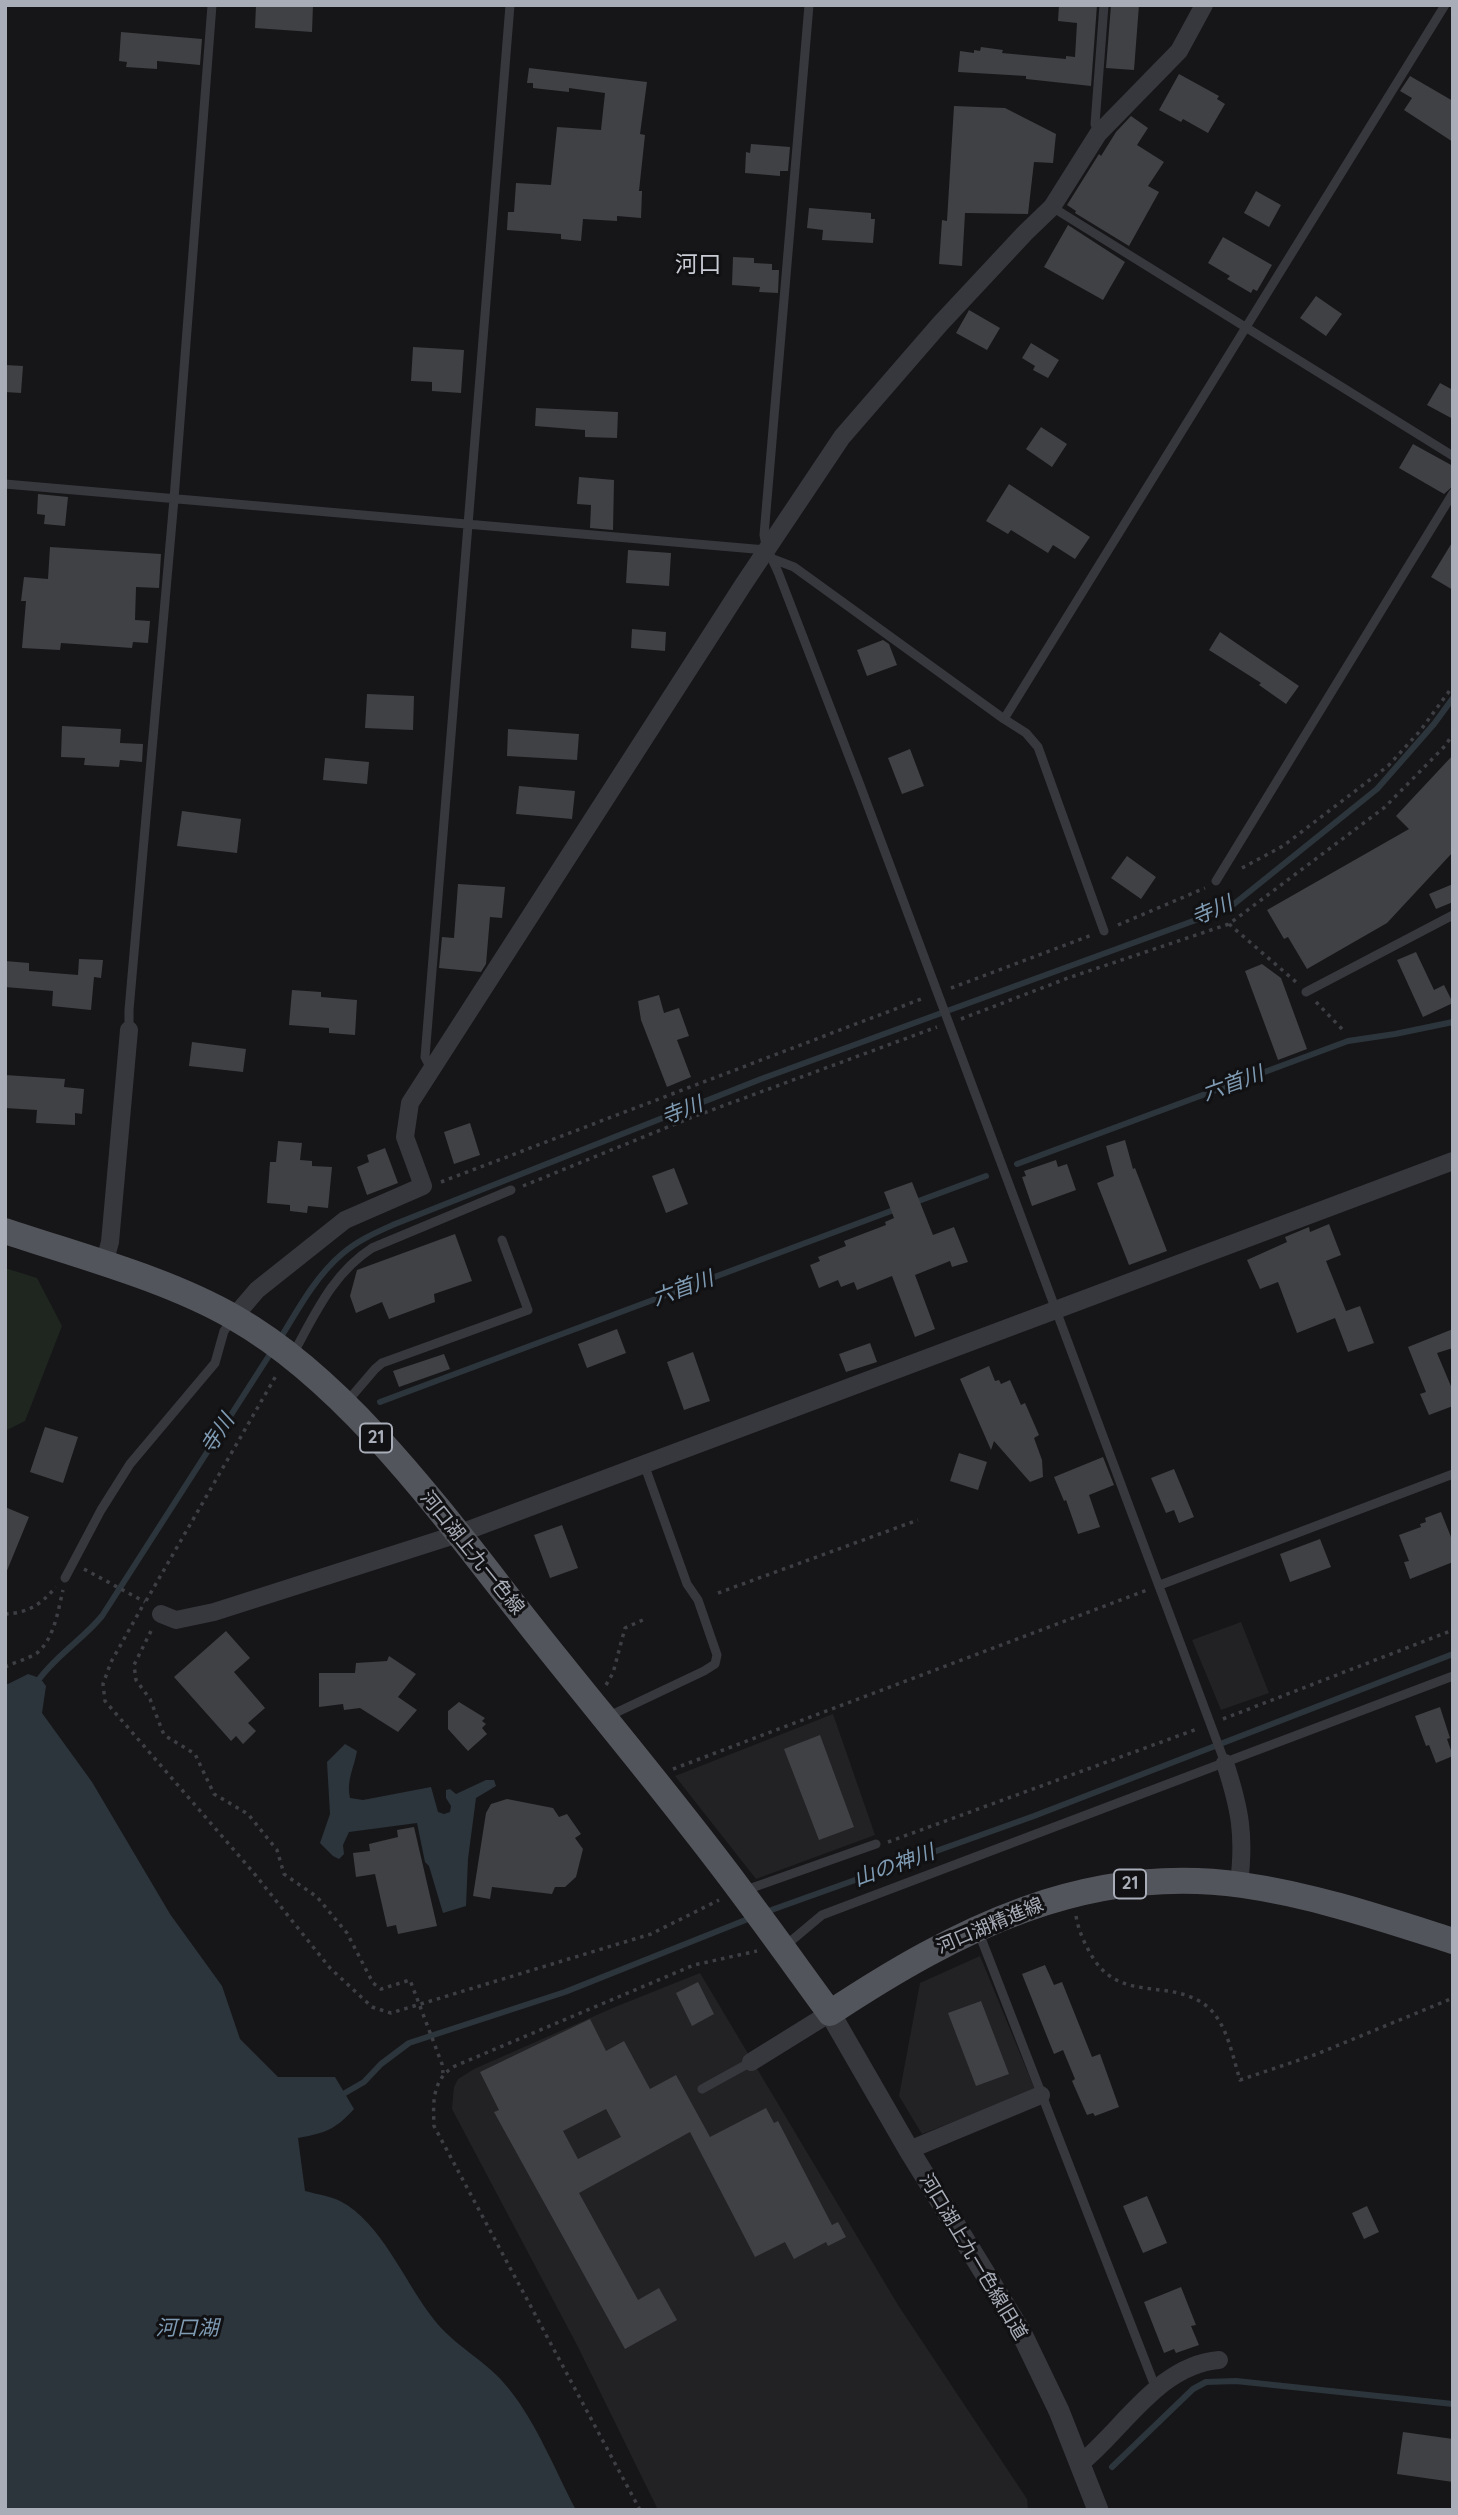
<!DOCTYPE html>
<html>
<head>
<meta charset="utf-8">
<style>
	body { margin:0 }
	#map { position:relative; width:1458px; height:2515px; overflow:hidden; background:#161618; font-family:Quicksand,sans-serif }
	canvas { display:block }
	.frame { position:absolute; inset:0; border:7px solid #a8adb8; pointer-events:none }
</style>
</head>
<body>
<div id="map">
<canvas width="1458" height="2515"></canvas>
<div class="frame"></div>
</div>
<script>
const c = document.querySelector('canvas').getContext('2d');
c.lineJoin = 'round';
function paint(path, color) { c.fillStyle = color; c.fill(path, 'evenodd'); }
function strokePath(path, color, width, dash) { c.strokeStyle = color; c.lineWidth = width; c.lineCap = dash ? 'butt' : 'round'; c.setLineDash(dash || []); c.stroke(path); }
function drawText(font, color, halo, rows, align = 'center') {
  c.font = font + ' Quicksand,"Noto Sans JP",sans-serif'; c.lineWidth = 6; c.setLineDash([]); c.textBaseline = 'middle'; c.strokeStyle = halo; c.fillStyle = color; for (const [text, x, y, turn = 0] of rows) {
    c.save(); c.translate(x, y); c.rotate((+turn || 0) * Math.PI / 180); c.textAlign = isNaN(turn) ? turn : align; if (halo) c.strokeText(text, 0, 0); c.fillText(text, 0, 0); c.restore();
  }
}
const built = new Path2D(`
	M1241,1622l28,71 -48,17 -29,-70z
	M833,1714l42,121 -119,44 -81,-103z
	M980,1956l55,134 -113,44 -23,-38 21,-113z
	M700,1973l198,332 129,194 1,11h-370l-81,-165 -125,-236 2,-22 4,-8 16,-10 141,-62z`);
const green = new Path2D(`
	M5,1268l32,10 25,48 -37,95 -20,10z`);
const water = new Path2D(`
	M28,1674l12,4 6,8 -4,27 50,69 78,132 52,72 18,53 38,38h57l19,32c-19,21 -29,24 -56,29l7,53c11,3 25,5 35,10 41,21 64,80 92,116 21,29 56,44 77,72 28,35 46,81 67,121h-571v-827l3,1z
	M345,1744l12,7c-3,17 -11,30 -7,47l13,2 68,-13 7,25 6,2 6,-2 1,-6 -5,-8v-8l4,-1 6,5 30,-14h8l2,6 -20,12 -8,61 -2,47 -23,7 -14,-47 -4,-4 -8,-39 -68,9 -6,13 1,9 -5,5 -6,-3 -13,-13 10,-29 -3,-52z`);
const stream = new Path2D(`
	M1017,1164l331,-123 47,-7 58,-12
	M913,1203l73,-27
	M280,1339c18,-30 36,-63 62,-85 16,-14 35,-22 53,-30l366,-145 454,-166 19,-9 143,-115 57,-65 19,-26
	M380,1402l519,-194
	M40,1678c18,-24 43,-39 62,-62l170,-265
	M763,1913l271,-97 419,-162
	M345,2093l19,-11 17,-18 28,-21 156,-51 188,-75
	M1112,2467l81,-78 13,-7 30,-1 217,23`);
const building = new Path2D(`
	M256,5h57l-1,27 -57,-4z
	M1059,5h38l-6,81 -65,-7v-3l-68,-4 2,-21 14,2v-3l6,1 1,-4 22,3 -1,3 64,6v-3l9,1 2,-34 -19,-2z
	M1111,5h28l-5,65 -28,-2z
	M121,32l81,7 -2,26 -43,-4v8l-31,-2 1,-5 -8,-1z
	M529,68l118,14 -7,52 5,1 -6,56h3l-1,27 -24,-2v5l-34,-2 -2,22 -20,-2v-5l-54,-4 1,-18h6l2,-29 35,2 6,-58 44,3 4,-37 -36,-5v4l-36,-4v-5h-6z
	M1179,74l40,22 -2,3 8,5 -17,29 -25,-14 -2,3 -22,-12z
	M1410,76l43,25v41l-49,-32 8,-12 -12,-7z
	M954,106l51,2 51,26 -3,29 -19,-1 -6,52 -63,-1 -3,53 -23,-2 3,-44 5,1z
	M1131,116l17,12 -11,17 27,17 -16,24 11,6 -30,54 -54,-33 1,-2 -9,-6 32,-51 2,2 15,-24z
	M751,144l39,3 -2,24h-8v5l-35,-3 1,-21 4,1z
	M1256,191l25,14 -12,22 -25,-14z
	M809,208l62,5v6h4l-2,24 -51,-3 1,-10 -16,-2z
	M1068,225l57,37 -22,38 -59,-33z
	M1223,237l49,28 -15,26 -4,-2 -2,4 -24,-14 3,-3 -22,-13z
	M733,257l21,1v5l18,1v6h7l-1,23 -19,-1 1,-5 -28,-2z
	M1316,296l26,18 -16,22 -26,-18z
	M969,310l31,18 -13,22 -31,-17z
	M1031,343l28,17 -11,18 -15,-8 2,-4 -13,-8z
	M413,347l51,3 -3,43 -29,-2v-9l-21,-1z
	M5,365l18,1 -2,27 -16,-1z
	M1440,383l13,7v29l-26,-14z
	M536,408l82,4 -1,26 -32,-1v-7l-50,-4z
	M1041,427l26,17 -15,23 -26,-18z
	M1413,444l40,22v20l-9,8 -45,-26z
	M579,477l35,3 -1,50 -23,-2 1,-23 -14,-1z
	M1009,484l81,53 -15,22 -22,-14 -5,8 -37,-23 -3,4 -22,-13z
	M38,494l30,3 -3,29 -21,-2 1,-9 -8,-1z
	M1453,541v49l-22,-13z
	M50,547l111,7 -2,34 -23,-1 -1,33 15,1 -2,22 -15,-1 -1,6 -71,-5 -1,7 -38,-2 4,-47h-5l3,-24 24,2z
	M628,550l43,3 -2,33 -43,-3z
	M632,629l34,3 -1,19 -34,-3z
	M1220,632l79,54 -13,18 -27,-19 2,-2 -52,-33z
	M883,640l6,4 8,21 -30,11 -10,-26z
	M367,694l47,2 -1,34 -48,-2z
	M62,726l59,3 -1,14 23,1 -1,18 -22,-2 -1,7 -35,-2 1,-7 -24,-1z
	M508,729l71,5 -2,26 -70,-4z
	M910,749l14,37 -22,8 -14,-36z
	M1453,755v97l-66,71 -80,46 -19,-32 -4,2 -17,-29 142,-81 -13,-13z
	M325,758l44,4 -2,22 -44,-4z
	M519,786l56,5 -3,28 -56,-5z
	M182,811l59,8 -4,34 -60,-7z
	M1127,856l29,21 -15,22 -30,-21z
	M458,884l47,3 -3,31 -12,-1 -4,47 -5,8 -42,-4 3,-31 12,1z
	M1453,884v18l-17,7 -7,-15z
	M1416,952l18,38 10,-5 9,18 -30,14 -26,-57z
	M79,959l24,1 -2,18 -7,-1 -3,33 -39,-4 1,-15 -48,-4v-26l24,2v8l49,4z
	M1262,964l19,14 26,71 -29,11 -33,-89z
	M292,990l29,2v5l36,3 -2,35 -26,-2v-5l-40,-3z
	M659,995l5,18 15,-5 10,28 -12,4 14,37 -24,10 -26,-67 -3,-19z
	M192,1042l54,7 -3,23 -54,-6z
	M5,1075l60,4 -1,8 20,2 -2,25 -7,-1v12l-39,-2 1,-13 -32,-2z
	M470,1123l10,32 -26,9 -10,-32z
	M1125,1140l8,29 2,-1 32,83 -38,14 -32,-82 17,-7 -8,-30z
	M278,1141l24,2 -2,17 12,1v5l20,1 -4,41 -20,-2 -1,7 -17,-2v-6l-23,-2 3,-41h6z
	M385,1148l13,35 -31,12 -10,-28 12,-5 -2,-7z
	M1056,1160l2,7 9,-3 9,26 -44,16 -10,-29 4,-1 -2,-5z
	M674,1168l14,36 -22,9 -14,-37z
	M912,1182l21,53 21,-8 14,35 -16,5 -2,-6 -35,14 20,54 -20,8 -23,-61 -35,14 -3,-8 -13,5 -3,-7 -19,8 -9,-23 10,-4 -2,-4 28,-11 -2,-5 42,-16 -1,-3 9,-4 -10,-26z
	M1329,1224l12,31 -15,6 20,50 14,-5 14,37 -26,9 -13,-34 -38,15 -19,-51 -18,7 -13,-29 40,-18 -2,-5 24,-10 1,5z
	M455,1234l17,47 -38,13 1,8 -46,17 -7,-17 -26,11 -6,-17 7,-26z
	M617,1329l9,24 -39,15 -9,-24z
	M1453,1329v19l-16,5 16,38v15l-24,9 -9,-21 6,-2 -18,-45z
	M870,1343l7,19 -31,10 -7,-18z
	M693,1352l17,49 -26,9 -17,-48z
	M444,1354l6,15 -51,18 -6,-16z
	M989,1366l6,15 4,-1 2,4 9,-4 11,25 4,-2 14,32 -5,3 8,22 1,17 -13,5 -36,-41 -3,9 -31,-71z
	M45,1427l33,10 -15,46 -33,-11z
	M959,1453l28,9 -9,28 -28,-9z
	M1103,1457l11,28 -25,10 11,32 -22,7 -12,-34 -2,1 -10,-24z
	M1174,1469l20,48 -15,6 -5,-13 -8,3 -15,-35z
	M5,1507l24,10 -23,56h-1z
	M1441,1512l12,30v20l-43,17 -6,-17 5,-1 -10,-26 22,-8 -1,-3 6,-2 -1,-4z
	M562,1525l16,43 -28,10 -16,-43z
	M1320,1539l11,28 -41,15 -10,-28z
	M226,1631l24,27 -16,14 31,36 -17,15 8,8 -13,13 -7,-8 -5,5 -57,-64z
	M389,1656l27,18 -18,23 19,13 -19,22 -38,-24 -16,2 -1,-6 -24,3v-34h36l1,-10 31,-2z
	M459,1702l26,16 -3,3 4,3 -4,4 5,6 -19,17 -20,-22v-18z
	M1440,1707l10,31 -3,1 6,17 -17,7 -7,-18 -3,1 -11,-30z
	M820,1735l34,92 -35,13 -35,-91z
	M507,1799l46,9 6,9 8,-3 14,20 -6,4 8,11 -7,28 -11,10h-10l-3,7 -60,-7 -2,12 -17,-3 13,-83 5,-9z
	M414,1827l23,99 -39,8 -2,-9 -9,2 -12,-53 -19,3 -3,-24 17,-2 -1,-7 29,-7 -1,-7z
	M1045,1965l9,20 8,-3 30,75 8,-3 19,53 -24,9 -2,-3 -6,2 -15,-34 3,-2 -12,-29 -9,4 -32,-80z
	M698,1982l16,32 -22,12 -16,-33z
	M981,2001l28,73 -33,12 -28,-73z
	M590,2019l16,32 18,-10 26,48 26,-14 34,62 56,-29 8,15 4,-2 54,104 6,-3 8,15 -18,9 -2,-4 -32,17 -9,-17 -30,15 -65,-125 -111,61 59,107 21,-12 18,32 -52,29 -131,-237 5,-2 -19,-38zM606,2109l15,28 -43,22 -15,-28z
	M1147,2196l20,47 -24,10 -20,-47z
	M1367,2206l12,26 -15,7 -12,-26z
	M1181,2287l15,38 -5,1 8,19 -23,8 -2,-4 -10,4 -20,-51z
	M1403,2432l50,7v43l-56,-8z`);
const path = new Path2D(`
	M1242,868l41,-22 105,-80 32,-35 33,-45
	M1229,924l67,58
	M1118,925l87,-37
	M951,988l141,-53
	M1316,1002l27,28
	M961,1019l107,-41 161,-54 156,-117 60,-61 8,-12
	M441,1182l483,-184
	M523,1186l167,-68 247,-91
	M84,1569l61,33
	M718,1593l200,-73
	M146,1601l131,-227
	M142,1607l-31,55 -8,22 2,17 148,171 77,96 42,39 19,6 260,-79 68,-34
	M5,1614c24,-1 36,-10 51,-27
	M151,1631l-17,34 2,15 14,19 14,36 31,19 19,40 34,20 29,36 7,24 33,23 30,36 26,50 8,6 29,-9 32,84 1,9
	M5,1667c10,-5 23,-8 32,-14 17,-14 21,-42 26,-63
	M606,1685l7,-12 12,-45 20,-9
	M1223,1719l230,-89
	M673,1769l474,-179
	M888,1842l309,-113
	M1076,1916c3,17 10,31 19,45 30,43 81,15 116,49 17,18 22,48 29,70l77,-26 136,-56
	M640,2510l-206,-384c-1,-24 -2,-47 21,-60l239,-101 63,-14`);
const service = new Path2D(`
	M809,5l-45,530c2,15 8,23 14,37l82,213 365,978
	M1098,134l-3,-10 9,-119
	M1052,207l401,249
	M5,484l761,66
	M773,559l21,8 210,152 22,14 12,14 66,184
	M1004,719l441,-714
	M1216,881l237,-388
	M1306,992l147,-77
	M129,1030v-20l45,-511 38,-494
	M431,1069l-6,-12 85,-1052
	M293,1354c22,-40 40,-81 79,-106l139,-58
	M345,1404l30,-35 7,-6 146,-53 -26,-70
	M65,1578l36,-68 29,-46 85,-101 9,-32 9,-12
	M1160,1585l293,-111
	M609,1716l95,-45 11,-7 2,-9 -19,-55 -11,-16 -43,-120
	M743,1891l133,-47
	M979,1933l177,456
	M785,1946l37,-31 631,-239
	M702,2089l49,-27`);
const minor = new Path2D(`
	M104,1264l6,-22 19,-212
	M234,1317l23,-27 88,-70 78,-34 -18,-49 5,-34 333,-518 99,-148 98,-113 85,-91 27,-26 46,-73 81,-83 25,-46
	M161,1614l15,6 38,-8 244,-78 995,-373
	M1225,1763c15,46 20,72 14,121
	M751,2062l79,-49
	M909,2150l132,-55
	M1081,2463c43,-35 78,-98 138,-103`);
const tertiary = new Path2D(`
	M830,2013l79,137 112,182 38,79 39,99`);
const primary = new Path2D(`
	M5,1231c74,25 163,48 230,87 117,67 214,205 298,311 69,87 141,172 207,261 30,40 60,82 90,123 126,-83 255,-150 412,-128 71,10 142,34 211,56`);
const shields = [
	[376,1438,32],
	[1130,1884,32]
];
const shieldNames = [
	["21",376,1438],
	["21",1130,1884]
];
const streetNames = [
	["河口湖上九一色線",472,1553,51],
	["河口湖精進線",990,1926,-23],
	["河口湖上九一色線旧道",973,2257,59]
];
const waterNames = [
	["寺川",1212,911,-23],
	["六首川",1233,1084,-20],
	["寺川",682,1111,-21],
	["六首川",683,1289,-20],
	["寺川",218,1434,-57],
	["山の神川",894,1866,-20],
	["河口湖",187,2329]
];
const quarterNames = [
	["河口",698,265]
];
paint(built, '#222225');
paint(green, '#1e261f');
paint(water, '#2c353c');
strokePath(stream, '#2c353c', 6);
paint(building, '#404145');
strokePath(path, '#3d3f44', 3.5, [3.5, 5]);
strokePath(service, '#37383d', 9);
strokePath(minor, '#37383d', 18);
strokePath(tertiary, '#37383d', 21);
strokePath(primary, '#53555c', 26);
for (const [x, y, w] of shields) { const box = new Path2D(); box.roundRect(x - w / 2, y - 14.5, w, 29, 5); c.fillStyle = '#111113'; c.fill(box); strokePath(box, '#a8adb8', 2); }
drawText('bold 18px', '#a8adb8', null, shieldNames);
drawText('19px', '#a8adb8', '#111113', streetNames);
drawText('italic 21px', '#7f9bb3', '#111113', waterNames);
drawText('23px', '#c9ccd4', '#111113', quarterNames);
</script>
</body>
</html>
